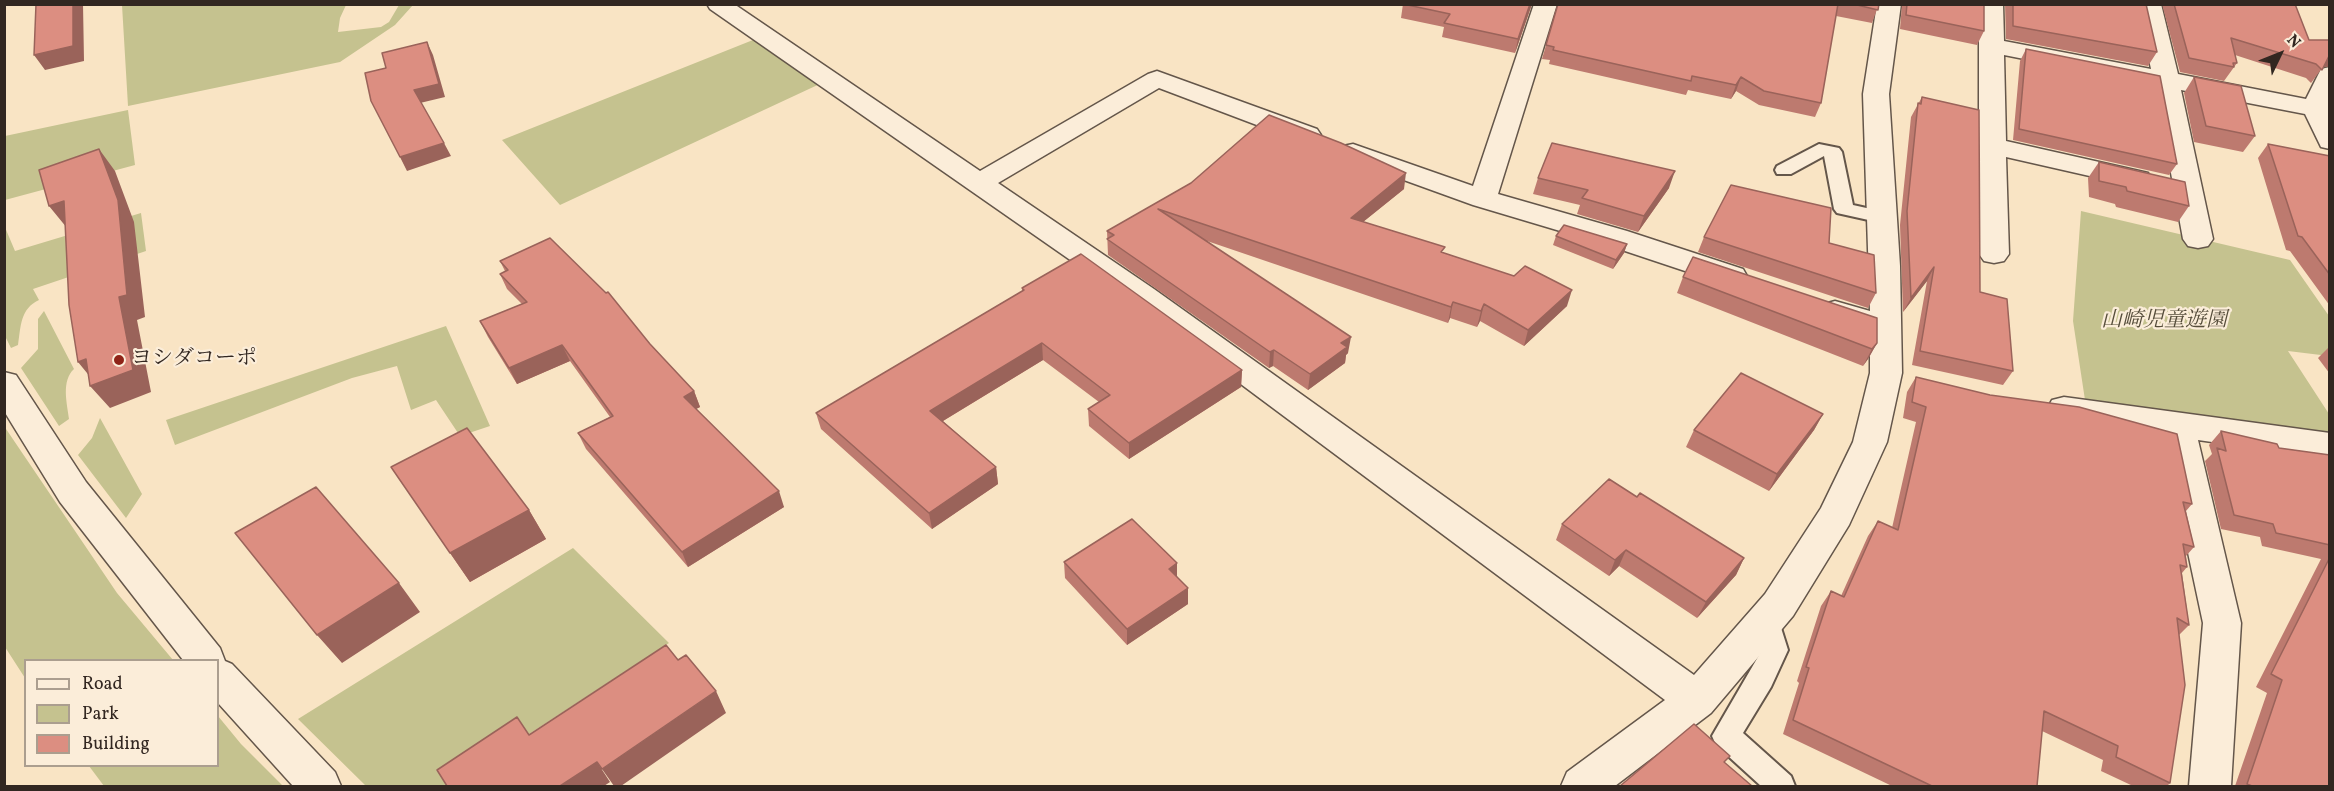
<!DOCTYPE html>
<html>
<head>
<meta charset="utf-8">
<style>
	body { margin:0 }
	#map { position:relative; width:2334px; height:791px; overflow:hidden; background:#f9e4c4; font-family:Vollkorn,serif }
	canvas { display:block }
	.frame { position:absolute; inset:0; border:6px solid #322721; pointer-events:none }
	.legend { position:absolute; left:24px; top:659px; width:195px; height:108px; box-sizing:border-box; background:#fbedd9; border:2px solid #ab9e8f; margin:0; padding:8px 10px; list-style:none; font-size:18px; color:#322721 }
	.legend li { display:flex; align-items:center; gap:12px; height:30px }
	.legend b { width:30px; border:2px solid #ab9e8f }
	.north { position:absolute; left:2250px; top:24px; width:60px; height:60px; -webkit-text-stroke:4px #fbedd9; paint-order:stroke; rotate:47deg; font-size:16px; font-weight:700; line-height:24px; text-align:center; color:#322721 }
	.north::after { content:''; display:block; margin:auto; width:21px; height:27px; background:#322721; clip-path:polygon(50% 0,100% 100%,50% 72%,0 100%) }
</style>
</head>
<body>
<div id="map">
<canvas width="2334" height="791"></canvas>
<div class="frame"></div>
<ul class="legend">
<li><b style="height:8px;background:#fbedd9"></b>Road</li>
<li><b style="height:16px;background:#c5c28f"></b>Park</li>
<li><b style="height:16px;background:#dc8e81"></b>Building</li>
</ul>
<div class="north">N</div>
</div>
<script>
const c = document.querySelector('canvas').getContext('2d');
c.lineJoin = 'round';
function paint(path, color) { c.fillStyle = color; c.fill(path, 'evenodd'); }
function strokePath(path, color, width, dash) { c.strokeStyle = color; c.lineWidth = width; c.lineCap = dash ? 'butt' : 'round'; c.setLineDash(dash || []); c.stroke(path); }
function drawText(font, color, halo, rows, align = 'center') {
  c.font = font + ' Vollkorn,"Noto Serif JP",serif'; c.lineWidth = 4.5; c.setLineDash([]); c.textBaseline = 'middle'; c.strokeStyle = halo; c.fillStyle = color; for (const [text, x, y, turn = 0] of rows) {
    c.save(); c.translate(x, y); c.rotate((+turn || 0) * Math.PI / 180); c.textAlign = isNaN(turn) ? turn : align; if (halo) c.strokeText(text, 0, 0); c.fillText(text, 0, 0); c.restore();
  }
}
const green = new Path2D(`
	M122,5h224l-6,13 -2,14 43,-5 8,-5 10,-17h14l-18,20 -55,37 -212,44z
	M758,38l66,44 -264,123 -58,-65z
	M128,110l7,55 -130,35v-64z
	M2081,211l209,49 39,56v40l-41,-5 41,63v20l-244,-34 -12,-79z
	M141,213l5,38 -113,38 6,11c-19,9 -18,26 -21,45l-7,3 -6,-12 -1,-111 11,26z
	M44,311l30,58c-13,12 -7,34 -5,50l-10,7 -38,-58 17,-19v-30z
	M446,326l44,100 -30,10 -24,-36 -25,10 -14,-44 -45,12 -177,67 -9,-25z
	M100,418l42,76 -16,24 -48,-63 14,-17z
	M4,426l113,167 56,67h-147l-1,18 -20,-31z
	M573,548l96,95 -220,143h-83l-68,-67z
	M218,716l23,28 42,42h-179l-15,-20h129z`);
const service = new Path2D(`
	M1819,144l20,4 3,4 11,53 36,8 3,4 -3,4 -7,2 -45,-10 -3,-4 -10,-53 -33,18h-14l-2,-4 2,-4z
	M1767,609l9,3 12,38 -17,37 -28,46 48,43 4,10h-34l-45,-41 -4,-9 50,-86 -8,-30 4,-8z`);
const minor = new Path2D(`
	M707,4h27l246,167 168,-97 9,-3 160,58 4,6 -4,6 -9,2 -9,-2 -140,-53 -161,95 156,106 540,386 71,-81 56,-86 32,-66 17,-69v-40l-46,-15 -4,-7 4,-7 11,-3 35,10 -7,-217 14,-90h24l-12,90 11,172 2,107 -15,69 -38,83 -56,91 -82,97 -96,73h-54l6,-14 98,-72 -533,-397 -422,-294z
	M1534,4h23l-59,190 129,37 116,38 4,7 -4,7 -11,3 -11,-3 -114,-38 -134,-40 -130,-47 -3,-6 3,-6 10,-2 120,42z
	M1979,4h24l1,37 147,28 -14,-65h24l17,70 128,25 15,-30 9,-2v82l-9,-2 -16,-33 -124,-24 32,149 -5,7 -10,2 -10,-2 -5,-7 -28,-154 -151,-30 2,86 142,32 4,6 -4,6 -10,2 -132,-30 3,97 -5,7 -10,2 -10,-2 -5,-7z
	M4,372l12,3 70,107 134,166 5,13 7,3 103,108 6,14h-48l-75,-83v-43h-35l-123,-158 -56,-91z
	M2064,397l266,36v26l-132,-19 43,183 -10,163h-42l14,-163 -40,-188 -111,-17 -5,-9 5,-9z`);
const wall = new Path2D(`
	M1403,4h129l-17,49 -73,-16 2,-10 -43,-9z
	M1558,4h321l-7,19 -36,-7 -15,87 -6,14 -56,-12 -23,-14 -5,8 -43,-9 -2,5 -137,-31 1,-4 -8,-1z
	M1902,4h82v27l-7,14 -77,-16z
	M2005,4h141l11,48 -9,14 -142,-27z
	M2162,4h133l14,36 21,26 -7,1 -12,16 -5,-5 -71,-23 2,8 -13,18 -44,-9z
	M2026,49l151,115 -8,11 -156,-35 7,-79z
	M2194,77l61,59 -12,16 -49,-10 -10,-49z
	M1922,97l58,195 33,79 -10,14 -91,-20 15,-84 -24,31 -3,-87 11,-108z
	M2268,144l62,12v150l-40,-55 -4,-1 -28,-92z
	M2099,162l90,44 -11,16 -62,-15 -1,-3 -26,-7 -1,-19z
	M1538,178l131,10 -31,44 -61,-18 3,-9 -47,-11z
	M1191,183l213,6 -41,33 80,31 124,53 -43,40 -44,-25 -3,6 -27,-9 -2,5 -241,-82 141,112 -2,2 -1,8 -37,27 -35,-24 -4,2 -161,-113 -1,-24z
	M1556,236l71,8 -3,9 -11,16 -60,-24z
	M1704,237l125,6 47,50 -8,15 -170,-56z
	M500,261l150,83 44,47 6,16 -4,2 88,98 -96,60 -102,-118 -8,-16 32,-16 -40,-56 -53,23 -29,-47 -8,-16 42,-17 -15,-15 -7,-15 5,-3z
	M1683,277l194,66 -9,16 -5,7 -186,-73z
	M1022,288l220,82 -1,17 -112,72 -40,-33 -1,-17 11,-7 -56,-42 -100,61 53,46 2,17 -66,45 -111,-100 -5,-16 206,-122z
	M2330,346v28l-12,-16z
	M1916,377l276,127 -6,7 8,36 -8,9 1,11 -5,6 7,52 -10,10 -9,148 -3,3h-34l-32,-15 2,-11 -61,-29 -5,55h-145l-109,-52 16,-51 -2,-2 24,-75 10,-15 10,5 27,-60 10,-15 14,7 24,-106 -13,-4 4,-26z
	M1823,414l-9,16 -45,61 -83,-44 8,-17z
	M2221,431l58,17 51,7v331h-95l32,-93 -11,-6 65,-128 -59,-13 -2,-9 -39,-8 -16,-68 7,-7 -3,-9z
	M391,467l138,43 17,29 -76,43z
	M1637,497l107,61 -8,17 -39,43 -78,-52 -10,10 -53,-36 6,-16z
	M1064,562l113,1v13l11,28 -61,41 -62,-67z`);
const shadedWall = new Path2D(`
	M73,4h10l1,57 -39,9 -11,-15z
	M1530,4h2l-17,49 3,-14z
	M427,42l6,13 12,42 -25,6 -6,-13z
	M2330,54v12l-11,2z
	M1741,77l-5,14 -5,8 5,-14z
	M444,143l7,13 -44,15 -7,-14z
	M99,149l16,22 19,51 11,95 -8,3 14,72 -41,16 -20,-22 6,-2 -18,-22 8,-3 33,-62z
	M1675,171l-6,17 -31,44 6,-16z
	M1406,173l-2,16 -56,45 3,-16z
	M64,201l3,27 -18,-22z
	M1627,244l-3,9 -11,16 3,-9z
	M1934,267l-7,14 -24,31 8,-14z
	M1572,290l-5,16 -43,40 4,-16z
	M1453,302l-3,16 -2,5 3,-16z
	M1484,304l-4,17 -3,6 4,-16z
	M1351,337l-3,16 -2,2 -1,8 -37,27 2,-16 31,-31z
	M1042,343l1,17 -110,67 -3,-16z
	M1877,343l-9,16 -5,7 9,-17z
	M562,345l8,16 -53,23 -8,-16z
	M1274,350l-1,16 -4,2 1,-16z
	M1242,370l-1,17 -112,72v-16z
	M694,391l6,16 -10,5 -6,-15z
	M1823,414l-9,16 -45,61 8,-17z
	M996,467l2,17 -66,45 -3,-16z
	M779,491l5,16 -96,60 -6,-15z
	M529,510l17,29 -76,43 -20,-29z
	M1626,550l-7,16 -10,10 6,-16z
	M1744,558l-8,17 -39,43 9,-16z
	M1177,563v16l-8,-10z
	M399,583l21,29 -78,51 -25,-28z
	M1188,588v16l-61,41v-16z
	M716,691l10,22 -105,73h-7l-12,-17z
	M597,762l13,20 -6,4h-44z`);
const building = new Path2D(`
	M36,4h37v42l-39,9z
	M1403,4h127l-12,35 -74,-16 6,-9z
	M1558,4h280l-17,99 -57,-12 -23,-14 -5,8 -44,-9 -1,5 -138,-31 1,-3 -8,-2z
	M1853,4h26l-1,6z
	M1907,4h77v27l-78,-16z
	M2013,4h133l11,48 -144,-26z
	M2174,4h121l14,36h21v14l-8,16 -6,-6 -85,-26 6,25h-4l1,4 -45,-9z
	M427,42l12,42 -25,6 30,53 -44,14 -29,-56 -6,-28 21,-5 -4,-15z
	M2026,49l134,27 17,88 -158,-35z
	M2194,77l47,9 14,50 -49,-10z
	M1922,97l57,13 1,182 27,7 6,72 -93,-20 14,-84 -23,31 -4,-87 11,-108 3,1z
	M1269,115l72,28 65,30 -55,45 94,29 -4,5 73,24 11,-10 47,24 -44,40 -44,-26 -3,7 -28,-9 -2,5 -293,-98 193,128 -10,6 6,4 -37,27 -36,-24 -4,2 -163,-113 7,-4 -7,-4 84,-48z
	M1552,143l123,28 -31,45 -62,-18 6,-8 -50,-12z
	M2268,144l62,12v119l-28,-38 -4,-1z
	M99,149l19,51 9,95 -8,2 14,73 -43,16 -4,-27 -8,3 -9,-57 -5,-104 -15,5 -10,-36z
	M2099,162l86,20 4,24 -62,-15 -1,-4 -27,-6z
	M1731,185l100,23 -2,35 45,12 2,38 -172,-56z
	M1564,225l63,19 -11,16 -60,-24z
	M550,238l56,55 2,-1 42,52 44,47 -10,6 95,94 -97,61 -104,-119 35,-17 -51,-71 -53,23 -29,-47 47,-19 -27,-28 8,-4 -8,-9z
	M1081,254l161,116 -113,73 -41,-34 22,-14 -68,-52 -112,68 66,56 -67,46 -113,-100 208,-123 -2,-2z
	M1693,257l184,61v25l-5,6 -189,-72z
	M1741,373l82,41 -46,60 -83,-44z
	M1916,377l74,18 89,12 98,27 15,70 -9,-2 11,45 -11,-3 4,23 -7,-2 9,60 -12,-7 8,67 -15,98 -54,-26 2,-11 -74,-35 -7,75h-105l-139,-66 16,-52 -3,-1 25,-76 13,6 34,-76 20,9 28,-123 -14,-5z
	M467,428l62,82 -79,43 -59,-86z
	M2221,431l56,13 2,4 51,7v90l-54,-12 -3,-9 -39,-9 -17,-67 9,3z
	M1609,479l28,18 3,-4 104,65 -38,44 -80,-52 -11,10 -53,-36z
	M316,487l83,96 -82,52 -82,-102z
	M1132,519l45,44 -8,6 19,19 -61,41 -63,-67z
	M2330,557v229h-78l-5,-2 35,-104 -11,-6z
	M666,645l12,15 8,-5 30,36 -114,78 -5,-7 -37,24h-113l-10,-16 80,-53 12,18z
	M1694,724l36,32 -6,6 28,24h-132z`);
const markers = [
	[119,360,6,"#8f2418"]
];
const parkNames = [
	["山崎児童遊園",2164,322]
];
const poiNames = [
	["ヨシダコーポ",131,360]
];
paint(green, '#c5c28f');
strokePath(service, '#64564a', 4);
strokePath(minor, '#64564a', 3);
paint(service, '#fbedd9');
paint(minor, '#fbedd9');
paint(wall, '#bd7a6f');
paint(shadedWall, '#9a635a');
paint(building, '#dc8e81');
strokePath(building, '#9a635a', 1.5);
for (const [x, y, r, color] of markers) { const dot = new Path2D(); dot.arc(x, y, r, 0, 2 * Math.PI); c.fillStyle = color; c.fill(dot); strokePath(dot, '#fbedd9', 2); }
drawText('italic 21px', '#574e3c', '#fbedd9', parkNames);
drawText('21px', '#322721', '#fbedd9', poiNames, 'left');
</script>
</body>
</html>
